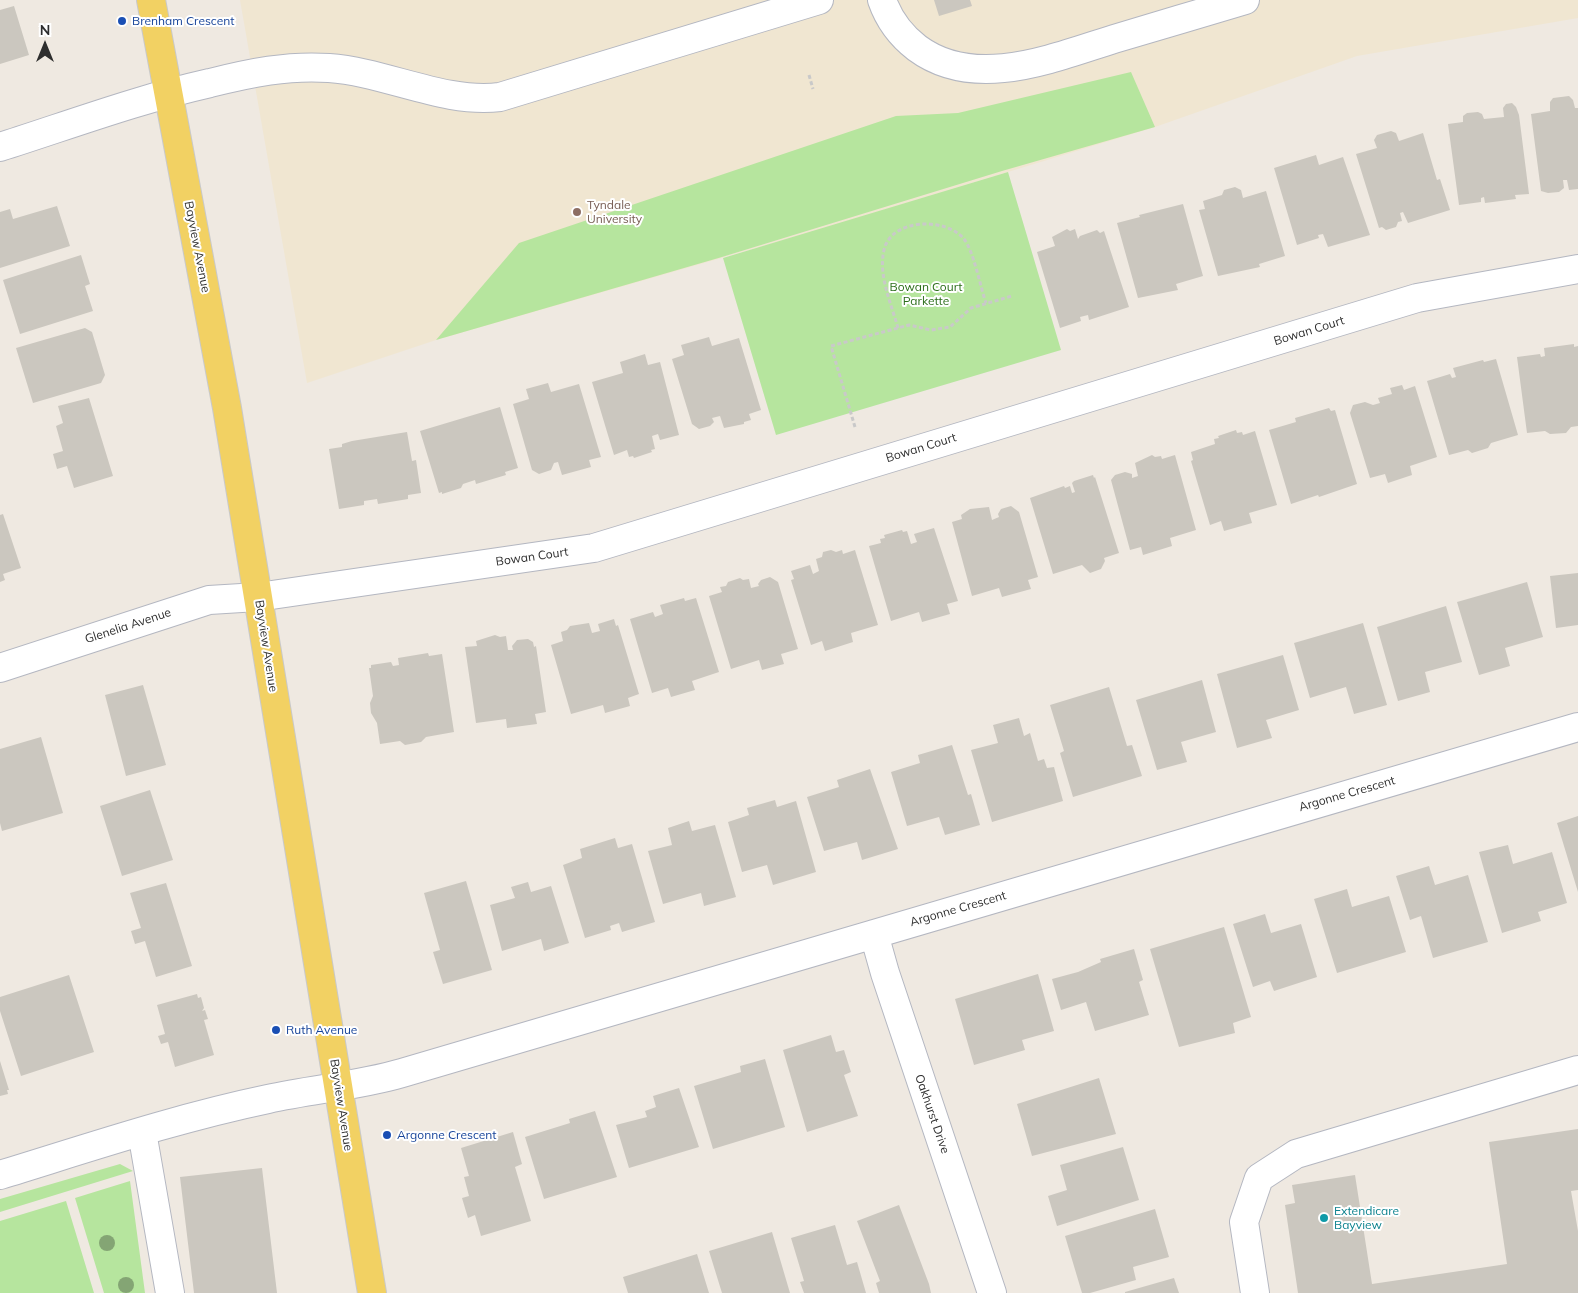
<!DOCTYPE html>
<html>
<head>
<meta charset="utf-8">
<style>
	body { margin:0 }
	#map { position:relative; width:1578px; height:1293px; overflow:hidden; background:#efe9e1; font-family:Mulish,sans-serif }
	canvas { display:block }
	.north { position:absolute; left:20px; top:20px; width:50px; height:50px; -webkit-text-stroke:4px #fff; paint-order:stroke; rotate:0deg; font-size:14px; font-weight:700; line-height:20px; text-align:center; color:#2e2e2e }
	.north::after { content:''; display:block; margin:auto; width:18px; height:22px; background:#2e2e2e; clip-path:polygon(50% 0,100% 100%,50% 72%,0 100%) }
</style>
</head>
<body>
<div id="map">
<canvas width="1578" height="1293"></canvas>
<div class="north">N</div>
</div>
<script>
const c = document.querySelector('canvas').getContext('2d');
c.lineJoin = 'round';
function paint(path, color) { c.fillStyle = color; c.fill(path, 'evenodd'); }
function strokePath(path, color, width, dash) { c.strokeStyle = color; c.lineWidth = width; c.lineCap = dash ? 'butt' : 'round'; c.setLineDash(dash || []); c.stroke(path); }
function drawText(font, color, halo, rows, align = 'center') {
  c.font = font + ' Mulish,sans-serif'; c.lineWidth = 4; c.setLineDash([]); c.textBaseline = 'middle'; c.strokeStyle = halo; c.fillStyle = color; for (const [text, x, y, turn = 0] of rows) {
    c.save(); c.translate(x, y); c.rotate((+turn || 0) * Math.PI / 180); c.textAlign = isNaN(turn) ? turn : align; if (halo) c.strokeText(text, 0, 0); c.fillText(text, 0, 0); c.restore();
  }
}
const education = new Path2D(`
	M240,0h1338v18l-221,38 -202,71 -350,107 -369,106 -129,43z`);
const green = new Path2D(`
	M1131,72l24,55 -153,44 -280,86 -286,83 83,-97 377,-127 62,-3z
	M1008,172l53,178 -285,85 -53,-177z
	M120,1164l13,7 -133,41v-13z
	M130,1181l15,112h-41l-29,-95z
	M66,1201l28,92h-94v-72z`);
const building = new Path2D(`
	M934,0h36l2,6 -33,10z
	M14,6l15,49 -29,9v-54z
	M1569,96l4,4 2,8h3v81l-9,1 -2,-10h-4l1,8 -5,4 -11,1 -7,-2 -10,-77 19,-3v-9l3,-4z
	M1512,103l4,4 3,8 10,79 -14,1 1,4 -31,4 -1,-6 -3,1v4l-22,3 -11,-81 15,-2v-6l4,-3 11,-1 4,2 2,5 20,-2 -1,-9 3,-4z
	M1391,131l5,2 3,8 24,-8 14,47 3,-1 10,31 -42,13 -5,-11 -3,1 2,8 -4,1 -2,5 -10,3 -4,-3 -3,1 -23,-74 21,-6 -3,-8 3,-5z
	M1316,155l3,10 24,-8 27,78 -42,12 -5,-13 -5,1 1,3 -22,7 -23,-77z
	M1235,187l6,3 2,8 23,-7 19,65 -26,8 1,3 -42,9 -19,-66 6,-1 -2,-8 19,-6 2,-5z
	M1183,204l20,72 -27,8 2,6 -40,8 -21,-75 23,-6 -1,-2z
	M57,206l13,40 -70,22v-56l10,-3 3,10z
	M1067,229l3,2 5,-2 3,10 2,-3 17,-6 3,3 4,-2 25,76 -40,13 -1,-5 -8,2 1,4 -21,7 -23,-76 18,-6 -3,-9z
	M81,255l9,29 -5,2 8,25 -73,23 -17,-54z
	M85,328l7,4 13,43 -4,8 -68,20 -17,-55z
	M709,337l3,9 27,-8 22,72 -12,4 2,6 -7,2v2l-20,4 -4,-12 -8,2 2,4 -4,4 -11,3 -7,-5 -20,-65 12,-4 -3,-10z
	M1574,344v3l4,-1v80l-7,1 -5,6 -16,1 -5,-3 -18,2 -10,-76 23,-3 1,3 4,-1 -1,-8z
	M645,354l3,11 12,-3 19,73 -19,5 -2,-6 -6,2 3,13 -4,1 1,2 -18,6 -1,-2 -4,1 -2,-7 -13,5 -22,-73 31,-9 -3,-11z
	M1496,359l22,76 -27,8 -3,5 -16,5 -4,-3 -19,5 -22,-74 23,-7 2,4 4,-1 -3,-9 30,-8 1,2z
	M548,383l3,9 28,-8 22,73 -12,3 2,7 -29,8 -4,-13 -4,1 -3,7 -12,4 -7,-4 -19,-66 16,-5 -3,-10z
	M1402,385l2,5 11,-4 22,71 -27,9 2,9 -24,8 -3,-9 -15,4 -20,-65 3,-8 12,-3 8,3 7,-2 -2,-5 14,-4 -2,-6z
	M89,398l24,78 -39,12 -7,-22 -10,3 -4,-15 10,-3 -7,-25 7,-3 -5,-17z
	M500,407l18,61 -13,4 1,3 -30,9 -1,-4 -12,4 -2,4 -19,6v-2l-3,1 -19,-62z
	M1329,408l2,3 4,-1 22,74 -38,13 -1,-2 -27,9 -22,-74 27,-8 -1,-4z
	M1236,430l1,3 5,-1 1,3 12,-4 22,74 -28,8 3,10 -28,8 -3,-10 -11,4 -19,-64 2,-1 -2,-8 24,-8 -1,-5 5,-1 -1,-2z
	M407,432l5,29 4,-1 5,33 -13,2v4l-30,5 -1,-5 -13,2v4l-25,4 -10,-60 13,-2v-3l10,-3z
	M1152,455l3,2 6,-1 1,3 13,-4 21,75 -26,8 2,8 -29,9 -2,-8 -11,3 -19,-70 4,-5 10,-3 7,2v4l6,-2 -3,-13z
	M1093,475l1,3 1,-1 24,76 -15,5 1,3 -4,8 -11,4 -8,-8 -29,9 -23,-76 34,-12 1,2 5,-2 2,7 3,-1 -3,-9 2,-2z
	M1011,506l8,6 19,65 -10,3 3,9 -29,8 -3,-9 -27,8 -20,-74 10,-3 -1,-4 9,-6 19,-2 3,13 7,-3 -1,-3 3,-5z
	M3,514l18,54 -18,6 2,6 -5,2v-67z
	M934,528l24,73 -11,3 3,10 -28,8 -3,-10 -28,9 -22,-75 12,-3 -1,-4 5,-1 -1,-3 18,-5 1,2 4,-1 4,13 6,-2 -3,-8z
	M831,550l5,2 6,-2 1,4 12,-4 23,75 -27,8 2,9 -28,9 -3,-10 -11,4 -20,-65 3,-1 -3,-8 19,-6 3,9 6,-3 -3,-12 6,-2 1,-5z
	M1578,573v52l-22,3 -6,-52z
	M770,577l8,5 20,67 -17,5 3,10 -22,6 -3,-10 -28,9 -22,-73 13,-4 -2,-5 6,-1 2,-4 12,-4 3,2 6,-1 2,9 8,-2 -1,-2 3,-4z
	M1527,582l16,55 -38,11 5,18 -31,9 -22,-73z
	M684,598l1,3 11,-3 23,74 -27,9 3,9 -24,7 -3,-9 -16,5 -22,-74 23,-7 2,5 8,-3 -3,-9z
	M1446,606l16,56 -37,10 5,20 -32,9 -21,-74z
	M614,619l2,7 2,-1 21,69 -11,4 2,8 -25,7 -2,-8 -32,9 -20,-69 12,-4 -2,-9 6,-2 3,-4 19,-3 3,10 8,-2 -2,-7z
	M1363,623l24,82 -33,9 -8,-27 -36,11 -16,-55z
	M495,635l5,2 6,-1 2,14h5l-1,-4 5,-6 11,-1 5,3 1,5 2,-1 10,66 -11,2 2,10 -30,4 -1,-9 -30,4 -11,-76 12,-1 -1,-5z
	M428,653l1,3 13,-2 12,78 -28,5 -5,5 -16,3 -5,-4 -20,3 -3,-21 -6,-10 -1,-10 3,-7 -4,-28h2v-3l20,-3 2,4 6,-1 -1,-7z
	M1283,655l16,55 -33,10 6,18 -35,10 -20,-74z
	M1202,680l14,52 -35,10 6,20 -30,8 -21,-70z
	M143,685l23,80 -40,11 -21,-81z
	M1109,687l18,59 5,-1 10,31 -69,21 -13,-44 4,-2 -14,-46z
	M1019,718l5,18 6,-3 8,28 6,-2 3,9 7,-1 9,34 -71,21 -21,-72 27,-7 -5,-18z
	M41,737l22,76 -61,18 -2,-8v-74z
	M952,745l16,50 3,-1 9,31 -35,10 -6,-18 -32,9 -16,-54 29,-9 -2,-8z
	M870,769l28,80 -36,11 -5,-18 -33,9 -17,-54 32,-10 -2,-7z
	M150,790l23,70 -51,16 -22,-70z
	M775,800l2,7 19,-6 20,71 -43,13 -6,-20 -25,7 -14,-50 21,-7 -2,-7z
	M1578,816v76l-21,-69z
	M689,821l3,10 23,-6 21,72 -32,9 -3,-13 -38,11 -15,-53 24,-6 -4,-17z
	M615,838l3,10 14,-4 23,78 -33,10 -3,-9 -9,3 1,4 -26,8 -22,-73 19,-7 -2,-9z
	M1508,845l5,19 39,-12 15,51 -29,9 3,9 -39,12 -23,-81z
	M1429,866l6,19 33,-10 20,67 -55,16 -12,-42 -11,4 -14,-44z
	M466,881l26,89 -49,14 -10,-32 7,-2 -16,-57z
	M528,882l3,10 20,-6 18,57 -25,8 -3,-12 -39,12 -12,-46 25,-7 -4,-11z
	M166,883l26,83 -36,11 -11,-36 -10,3 -4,-13 10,-3 -11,-35z
	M1347,889l5,18 37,-11 17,56 -69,21 -23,-74z
	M1265,914l6,19 30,-9 16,53 -43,14 -4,-10 -17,6 -20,-63z
	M1224,927l27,90 -18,6 2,10 -56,14 -29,-98z
	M1134,949l9,31 -4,2 10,33 -54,16 -9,-29 -25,8 -9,-31 26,-7 23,-10 -1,-3z
	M1038,974l16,57 -32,9 3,10 -51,15 -19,-66z
	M69,975l25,77 -73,24 -21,-65v-14z
	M197,994l1,4 3,-1 3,11 -2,3 3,-1 3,9 -4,1 10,35 -39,12 -7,-25 -7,2 -3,-8 7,-2 -8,-29z
	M831,1035l5,17 8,-2 7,22 -7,3 14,41 -51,16 -24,-82z
	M765,1059l20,68 -72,22 -19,-63 47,-14 -1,-6z
	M0,1061l9,29h-2l1,4 -8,2z
	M1099,1078l17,56 -84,22 -15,-52z
	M679,1088l20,59 -70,21 -13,-43 31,-8 -2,-6 11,-4 -3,-11z
	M595,1111l22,66 -73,22 -19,-62 45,-14 -1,-4z
	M1578,1129v61l-7,1 7,40v62h-280l-13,-88 10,-2 -3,-18 63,-10 17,109 135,-20 -18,-122z
	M513,1132l9,32 -7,3 16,54 -50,15 -6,-21 -7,3 -6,-20 7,-2 -5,-19 5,-1 -8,-28z
	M1123,1147l16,53 -82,26 -9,-30 19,-6 -7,-25z
	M262,1168l15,125h-83l-14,-116z
	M899,1205l30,79 2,9h-52l-3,-10 4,-2 -23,-60z
	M1155,1209l14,48 -36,10 3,13 -46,13h-8l-17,-57z
	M835,1225l12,40 10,-3 9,31h-62l-4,-11 4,-1 -13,-43z
	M772,1232l18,61h-68l-13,-42z
	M697,1254l12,39h-81l-5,-16z
	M1174,1278l5,15h-54v-1z`);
const path = new Path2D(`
	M809,75l4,14
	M898,328c-7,-25 -20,-53 -14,-78 7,-32 62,-33 80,-11 10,13 16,47 22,64
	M855,427l-24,-81 78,-21 22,5 19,-3 21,-19 41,-12`);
const minor = new Path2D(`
	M882,0c7,20 18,35 35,48 58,43 136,10 197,-9 44,-13 87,-26 131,-39
	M0,147c69,-22 139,-48 210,-64 40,-10 78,-18 119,-15 57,4 115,36 171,29l319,-97
	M0,668l209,-68 49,-3 336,-49 823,-250 161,-29
	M874,934l11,39 107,320
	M142,1132l28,161
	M0,1175c88,-27 177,-57 268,-76 44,-10 90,-13 134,-26l1176,-346
	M1255,1293l-11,-71 15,-44 37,-24 282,-84`);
const major = new Path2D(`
	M151,0l76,408 145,885`);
const trees = [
	[107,1243],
	[126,1285]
];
const markers = [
	[122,21,5,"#1a4fb4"],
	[577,212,5,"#8d6e63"],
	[276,1030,5,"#1a4fb4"],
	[387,1135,5,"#1a4fb4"],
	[1324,1218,5,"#0f9aa8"]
];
const transitNames = [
	["Brenham Crescent",132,21],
	["Ruth Avenue",286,1030],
	["Argonne Crescent",397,1135]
];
const educationNames = [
	["Tyndale",587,205],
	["University",587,219]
];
const streetNames = [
	["Bayview Avenue",197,247,79],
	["Bowan Court",1309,331,-17],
	["Bowan Court",921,448,-17],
	["Bowan Court",532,557,-8],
	["Glenelia Avenue",128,626,-18],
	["Bayview Avenue",266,646,81],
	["Argonne Crescent",1347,794,-16],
	["Argonne Crescent",958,909,-16],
	["Bayview Avenue",341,1105,81],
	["Oakhurst Drive",932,1114,71]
];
const parkNames = [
	["Bowan Court",926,287],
	["Parkette",926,301]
];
const cultureNames = [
	["Extendicare",1334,1211],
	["Bayview",1334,1225]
];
paint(education, '#f0e6d1');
paint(green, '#b6e59e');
paint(building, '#cbc7bf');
strokePath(minor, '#b4b7c1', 30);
strokePath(major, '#c9c9c9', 30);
strokePath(path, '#c9c9c9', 3, [4, 2.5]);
strokePath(minor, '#fff', 28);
strokePath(major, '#f2d163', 28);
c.fillStyle = '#84a574';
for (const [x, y] of trees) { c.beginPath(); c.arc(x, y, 8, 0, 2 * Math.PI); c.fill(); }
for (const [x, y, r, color] of markers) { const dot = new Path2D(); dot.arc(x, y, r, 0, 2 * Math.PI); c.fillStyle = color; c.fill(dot); strokePath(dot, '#fff', 2); }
drawText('12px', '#164399', '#fff', transitNames, 'left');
drawText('12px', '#785e54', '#fff', educationNames, 'left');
drawText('12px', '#2e2e2e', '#fff', streetNames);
drawText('12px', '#2c6e1b', '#fff', parkNames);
drawText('12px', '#0d838f', '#fff', cultureNames, 'left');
</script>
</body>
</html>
